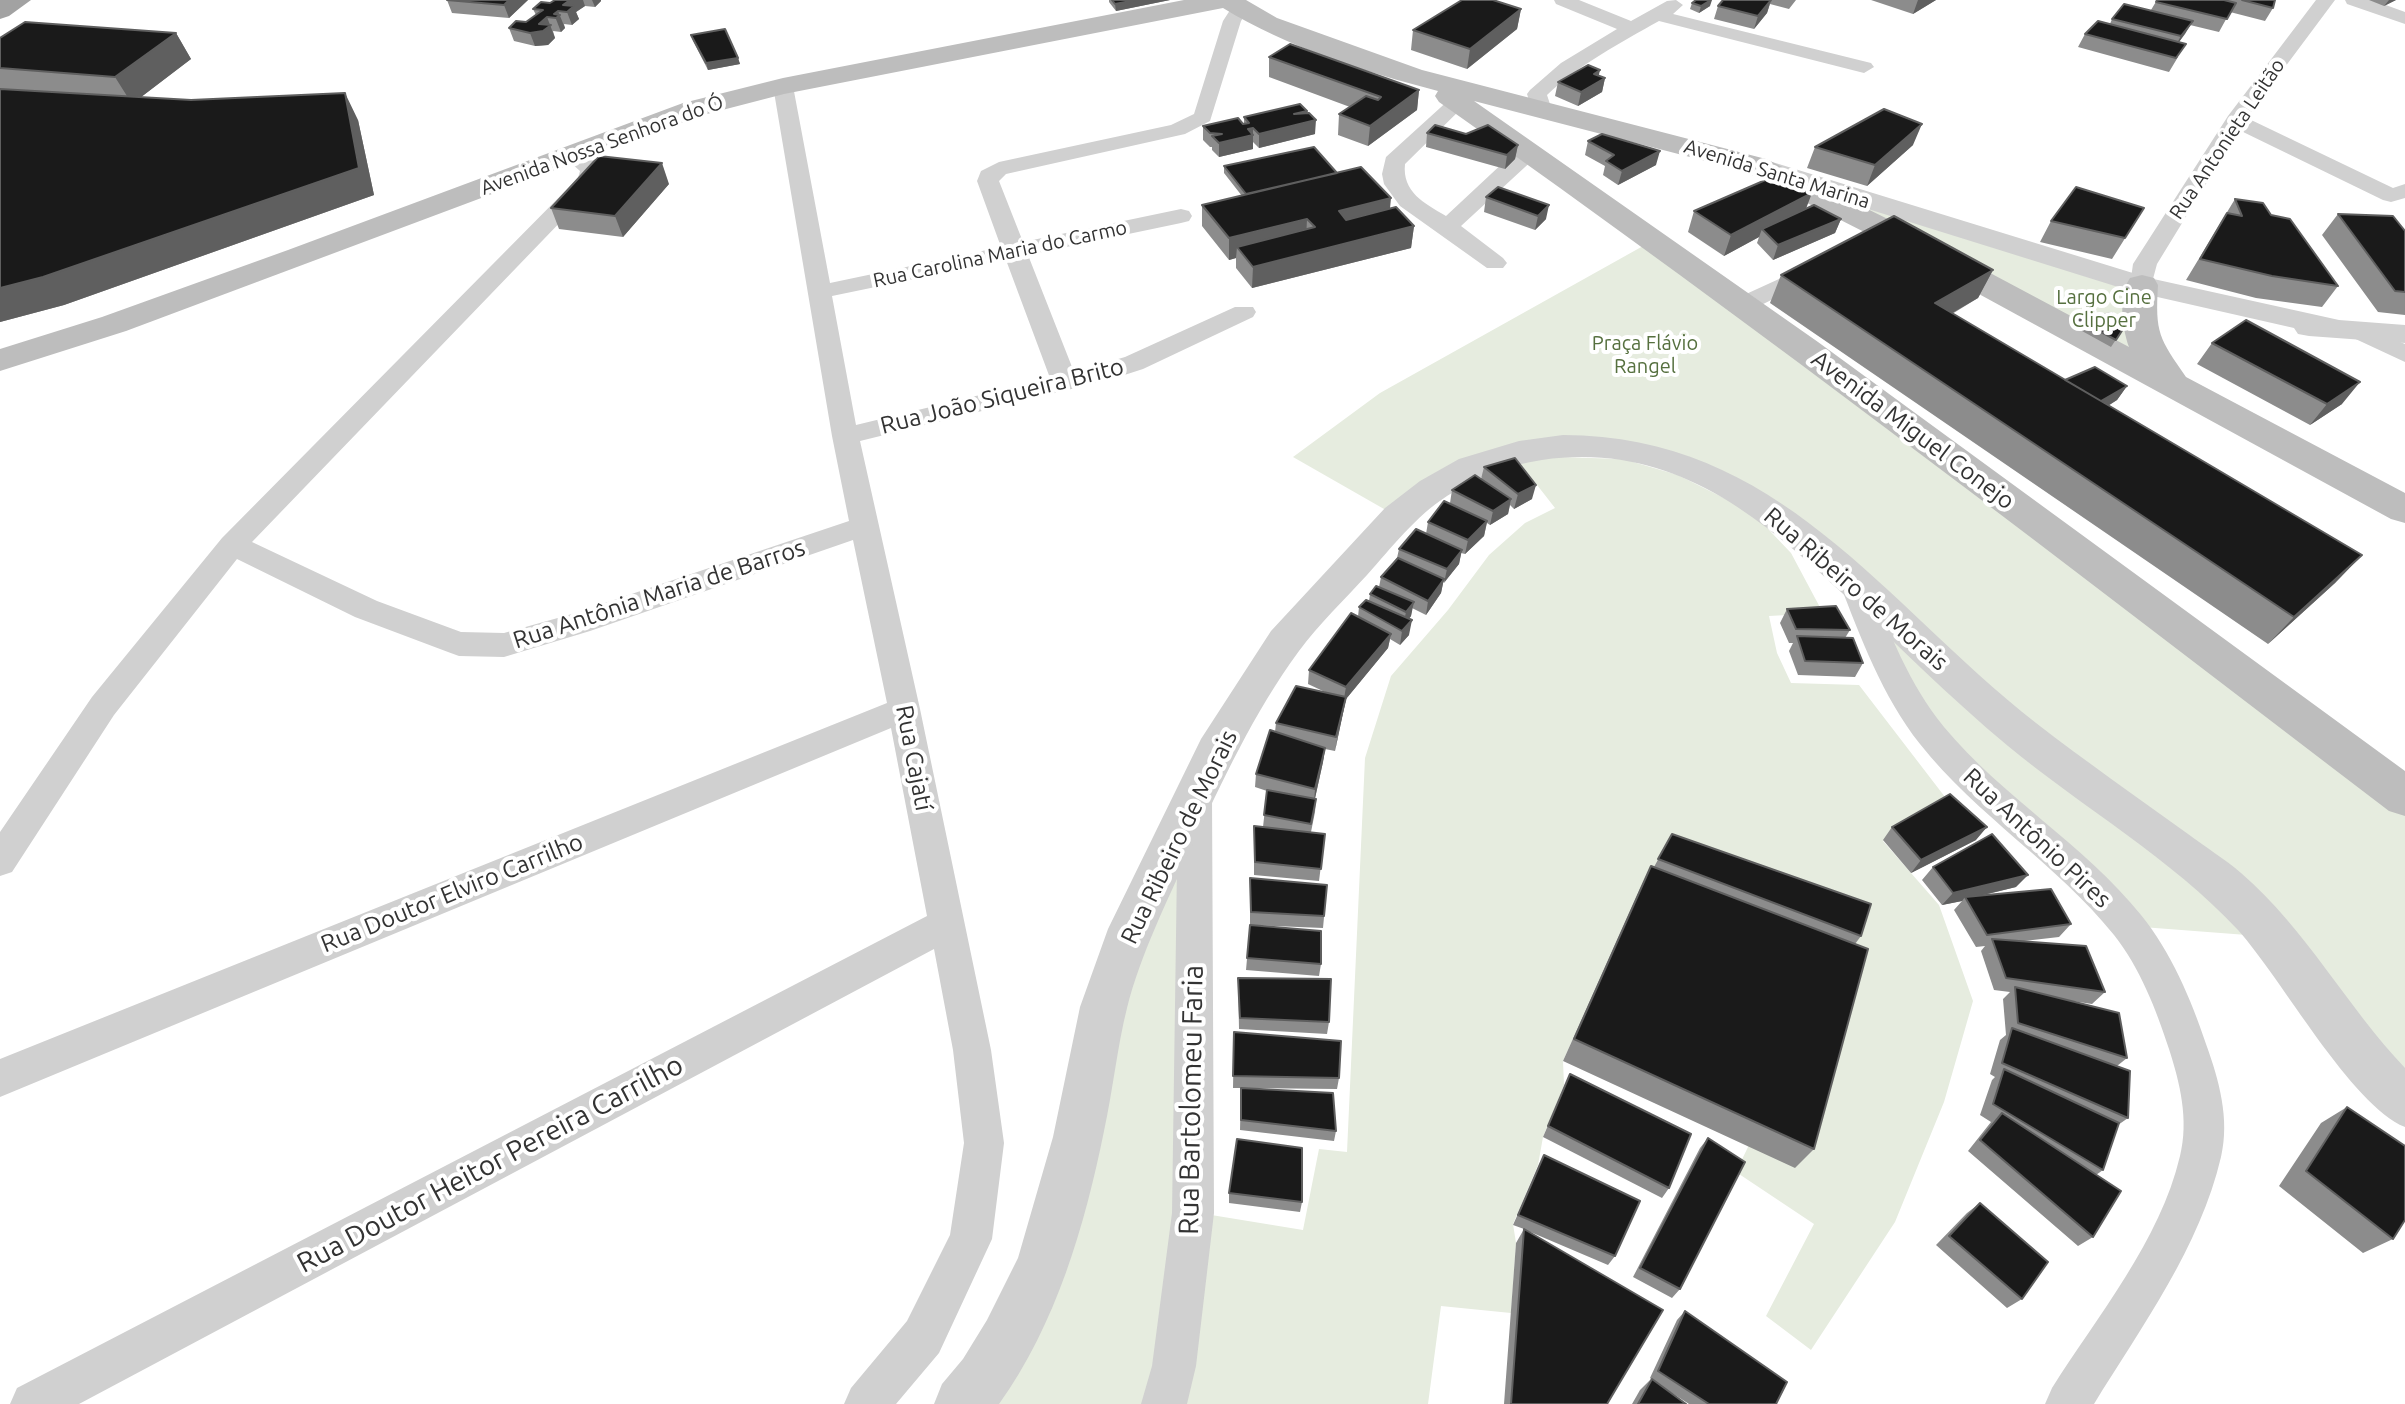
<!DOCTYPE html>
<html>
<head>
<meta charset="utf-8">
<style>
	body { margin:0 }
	canvas { display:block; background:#fff }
</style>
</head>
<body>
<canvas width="2405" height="1404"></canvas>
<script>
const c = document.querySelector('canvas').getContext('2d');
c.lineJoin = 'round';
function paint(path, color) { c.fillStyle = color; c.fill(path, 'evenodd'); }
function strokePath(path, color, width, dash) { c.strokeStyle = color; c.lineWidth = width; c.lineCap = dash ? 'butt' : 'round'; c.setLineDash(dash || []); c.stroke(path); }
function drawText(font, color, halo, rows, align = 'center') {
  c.font = font + ' Ubuntu,sans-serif'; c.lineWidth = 8; c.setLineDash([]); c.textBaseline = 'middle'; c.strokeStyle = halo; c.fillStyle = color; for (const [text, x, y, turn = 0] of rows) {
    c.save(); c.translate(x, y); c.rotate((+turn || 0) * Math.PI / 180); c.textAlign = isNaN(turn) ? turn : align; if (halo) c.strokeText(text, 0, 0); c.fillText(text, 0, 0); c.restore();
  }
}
const green = new Path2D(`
	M1883,206l259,79 32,100 -314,-173z
	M1652,241l753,570v274l-132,-148 -144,-11 -200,-193 -75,-151 -59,-53 -143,-75 -93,3 64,2 55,16 74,37 39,41 32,60 -54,3 8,37 14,30 68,2 86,112 -62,44 56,64 34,96 -29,101 -49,120 -84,128 -45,-34 48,-92 -78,-52 12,-25 -99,-269 -10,13 -76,170 1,24 -21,52 -5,28 -25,59 3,19 -5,70 -70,-7 -13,98h-466l21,-25 212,-586 -2,419 110,18 16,-81 28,3 18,-394 26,-82 57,-66 41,-55 36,-32 30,-15 -39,-50 -118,59 -105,-60 87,-64z`);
const minor = new Path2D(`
	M1554,0h25l52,21 36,-20 9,-1 7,5 -10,9 198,49 3,4 -10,6 -205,-52c-39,22 -79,43 -112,74l5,15 -10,6 -10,-6 -5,-16 3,-4 31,-27 56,-34 -61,-25z
	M2316,0h19l-88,118 146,70 12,-4v14l-14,4 -8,-2 -144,-70 -82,134 -7,26h-16l-4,-5 3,-21 95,-148z
	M2345,0h27l33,12v12l-58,-20z
	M1241,2l9,6 -9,13 -31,100 -25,13 -179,40 -7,7 24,61 158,-33 8,2 3,5 -3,5 -8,2 -153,32 46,117 51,-15 110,-50h18l3,5 -3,5 -110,52 -31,10 -252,62 60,268 71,341 13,93 -12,96 -53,114 -43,51h-52l7,-16 56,-67 43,-86 14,-92 -11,-93 -19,-101 -855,455h-69l7,-16 910,-472 -36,-188 -891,369v-38l887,-356 -34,-163 -263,91 -86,26 -45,-1 -11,-4 -93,-35 -118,-58 -123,156 -102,157 -12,4v-44l92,-135 130,-159 356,-360 2,-7 -19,-17 11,-6 8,1 22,20 -6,16 -344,357 125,59 84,31 43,1 68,-19 277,-93 -17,-85 -59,-350 3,-4h14l3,4 37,197 171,-36 -24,-66 4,-10 18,-9 172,-37 23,-11 29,-93 11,-17zM1006,260l44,118 -194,47 -24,-129z
	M1458,96l10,6 -63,62c-3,28 19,39 41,52l75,-70h16l3,5 -3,5 -76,70 42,32 4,5 -4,5h-16l-87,-62 -16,-22 -2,-10 4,-17 65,-59z
	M1814,263l8,2 4,5 -4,5 -71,35h-18l-3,-5 3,-5z
	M2356,323l49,21v18l-58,-27 -3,-5 3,-5z
	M1854,571l10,3 5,8c20,50 40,102 75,145 58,70 140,117 197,188 30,37 50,84 65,129 13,36 24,75 15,113 -21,90 -79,169 -127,247h-49l7,-16c46,-73 108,-147 128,-232 9,-36 0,-73 -11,-107 -13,-40 -29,-81 -55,-114 -57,-71 -137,-119 -194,-191 -38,-48 -59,-106 -81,-162l5,-8z
	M1195,783l12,4 5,10 2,416 -18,153 -9,38h-46l11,-38 20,-153 6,-416 5,-10z`);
const tertiary = new Path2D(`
	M1769,161l380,117 190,42 66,5v18l-96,-7 -11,-2 -4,-6 -163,-37 -372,-116 -4,-6 4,-6z
	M1563,435c216,0 319,167 473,288 49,38 101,74 152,111 17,13 37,25 53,39 65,56 106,134 164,195v59c-54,-22 -123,-148 -167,-197 -67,-72 -155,-122 -230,-184 -58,-48 -112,-103 -167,-154 -87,-81 -172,-150 -299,-132 -34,5 -66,17 -95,36 -31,20 -55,51 -80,79 -23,25 -48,49 -68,76 -45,61 -77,131 -109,199 -23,52 -49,103 -63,158 -10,40 -14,82 -23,123 -19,94 -48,194 -105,273h-65l8,-20 21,-25 24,-39 31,-62 35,-121 27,-130 28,-78 93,-190 70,-108 114,-123 35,-27 39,-22 60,-18z`);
const secondary = new Path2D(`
	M1184,0h62l31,18 145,52 344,89 136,67 227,121c-7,-20 -11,-51 1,-69l12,-3 12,3 4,7c-3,48 1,53 28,92l219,116v30l-14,-4 -511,-279 -136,-69 -270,-70 344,241 587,429v45l-16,-5c-314,-240 -627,-482 -950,-709l-4,-6 3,-5c-73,-19 -151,-44 -215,-83l-439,86 -81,21 -577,216 -126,40v-22l102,-32 186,-67 395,-147 100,-25z`);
const trunk = new Path2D(`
	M0,0h31l-22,16 -9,3z`);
const wall = new Path2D(`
	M447,0h81l-19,18 -57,-5z
	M555,0h46v1l-6,6 -10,-1 -9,6 3,7 -7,6 -8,-1 1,4 -4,4 -8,-1 2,7 -7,7 -13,1 -21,-5 -5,-13 17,-6 10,-7 -3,-6 17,-6z
	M1109,0h61l-54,11 -7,-9z
	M1723,0h73l-7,9 -19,-5 -3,9 -13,16 -40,-10 4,-13z
	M1871,0h65l-23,14z
	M2157,0h118l-2,8 -8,13 -35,-9 -11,20 -29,-7 -11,17 -1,15 -9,15 -91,-25 7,-13 25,-10 2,-5 39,-9z
	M2369,0h27l-12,6z
	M1692,3l18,3 -11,7 -9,-4z
	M1521,9l-4,20 -50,40 -56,-19 2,-20z
	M176,33l15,26 -50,38 217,23 16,75 -310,110 -64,17v-284z
	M691,35l47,23 2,6 -32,6 -15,-29z
	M1269,57l150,33 -2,20 -49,36 -30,-11 1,-21 11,-7 -81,-30z
	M1605,78l-3,14 -24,14 -23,-10 3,-14z
	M1307,111l8,23 -56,14 -6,-6v7l-34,8 -7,-7v-3h-2l-7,-7v-14l41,-2v-7z
	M1427,133l39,1 52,11 -3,14 -10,10 -79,-22z
	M1588,141l68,24 -38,20 -15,-10 2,-9 -20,-11z
	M1913,145l-46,41 -60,-18 8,-21z
	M1224,166l113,7 77,53 -3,22 -159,40 -16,-20v-10l-7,2 -27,-34v-21l40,-9 -18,-23z
	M669,184l-46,53 -64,-8 -8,-21z
	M1498,187l48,32 -11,11 -51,-18 2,-15z
	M2235,199l36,16 67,71 -16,21 -66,-9 -70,-18z
	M2144,208l-32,51 -72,-17 11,-21z
	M1805,209l36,10 -6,14 -62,27 -16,-17 2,-6 -35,19 -36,-24 6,-21z
	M2338,214l67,17v84l-27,-3 -56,-77z
	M1993,270l-15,28 -26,16 113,66 62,6 -10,14 -9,6 254,149 -27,28 -67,61 -498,-341 11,-28z
	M2077,319l48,7 -14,21 -38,-21z
	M2212,343l130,61 -32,21 -113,-61z
	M1484,467l48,32 -18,10 -4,-4 -2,9 -18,11 -3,-2 -3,13 -19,18 -4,-1 -2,11 -16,19 -2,10 -15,22 -14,-7 -1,8 -2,3v16l-9,10 -10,-6 -2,9 -42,51 -11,52 -10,-2 -2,13 -8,36 1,1 -1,13 -4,20 14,2 -6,47 -65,-6v-49l9,1 4,-36 -12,-4 1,-13 19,-42 1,-9 49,-31 -17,-8 1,-14 49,-53 1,-10 10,-6 1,-7 9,-7 2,-10 16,-19 2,-9 27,-15 2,-12 22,-19 2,-13 29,-11z
	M1787,609l63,21 -5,8 18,25 -8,14 -57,-2 -9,-24 4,-8h-4l-9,-20z
	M1892,827l84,13 -65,33 -28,-33z
	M1672,834l189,102 -6,8 -41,205 -19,19 -232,-107 76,-170 12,-25 3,1z
	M1933,867l83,20 -32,8 87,29 -12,13 -35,4 81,51 -13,12 -20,-3 55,57 -10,8 11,52 -10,7 -15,45 -7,5 -3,62 -15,9 -110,-95 23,-29 -11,-7 12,-35 3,-3 -5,-3 10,-34 6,-5 -3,-36 7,-7 -16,-2 -13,-39 4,-5 -9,1 -22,-37 8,-9 -20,4 -20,-25z
	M1250,878l77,7 -4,43 -73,-3z
	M1250,925l71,39 -2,12 -73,-6z
	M1238,978l91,44 -2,12 -88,-5z
	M1234,1032l105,46 -2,11 -93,-1 92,43 -2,10 -94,-11 1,-42h-8z
	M1570,1074l99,114 -7,10 -119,-61z
	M2347,1107l46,132 -30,14 -84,-67 42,-63z
	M1708,1138l-28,151 -8,9 -39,-21 67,-129z
	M1544,1155l71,101 -7,9 -80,-34 79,173h-103l12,-161 8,-14 -11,-4z
	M1229,1193l73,9 -2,10 -71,-9z
	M1980,1203l42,96 -15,9 -71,-63 31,-32z
	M1685,1311l91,93h-87l-31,-20 28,20h-54l8,-14 11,-11 -1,-1 27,-58z`);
const shadedWall = new Path2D(`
	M509,0h19l-19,18 -5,-13z
	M570,0h13l2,6 -9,6 3,7 -7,6 -5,-13 -4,-7z
	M592,0h9v1l-6,6z
	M1136,0h34l-54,11 -1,-7z
	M1712,0l-2,6 -11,7 2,-7z
	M1771,0l-4,13 -13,16 4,-13z
	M1918,0h18l-23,14z
	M2389,0h7l-12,6z
	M1521,9l-4,20 -50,40 3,-20z
	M558,11l7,17 -4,4 -7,-18z
	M547,17l8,21 -7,7 -13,1 -5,-13z
	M2193,21l-8,13 -12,16 8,-14z
	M176,33l15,26 -59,45 -17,-27z
	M738,58l2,6 -32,6 -2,-7z
	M1600,70l-3,13 8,-5 -3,14 -24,14 3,-14 13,-18z
	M1419,90l-2,20 -49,36 2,-20z
	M345,93l13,27 16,75 -310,110 -64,17v-34z
	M1307,111l-1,12 10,-3 -1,14 -56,14v-14l35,-20z
	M1922,124l-9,21 -46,41 8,-21z
	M1253,128v21l-34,8v-14l29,-14z
	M1518,145l-3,14 -10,10 2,-14z
	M1660,151l-4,14 -38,20 4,-14z
	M662,163l7,21 -46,53 -8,-21z
	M1812,193l-8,21 -42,15 -3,8 -35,19 7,-21z
	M1391,198l-2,21 -52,13 2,-21z
	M1549,205l-3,14 -11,11 3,-14z
	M1307,219l-1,21 -69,7 -1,11 -7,2v-22z
	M1841,219l-6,14 -62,27 5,-15z
	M1414,226l-3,22 -159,40 1,-21z
	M1993,270l-15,28 -57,33 14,-28z
	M2360,382l-18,22 -32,21 17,-21z
	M2127,386l-10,14 -29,18 10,-15z
	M1536,485l-4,14 -18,10 4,-15z
	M1511,499l-3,15 -18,11 3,-14z
	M1487,521l-3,15 -19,18 3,-14z
	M1462,550l-3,14 -15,19 3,-14z
	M2362,555l-27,28 -67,61 26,-27z
	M1444,579l-3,14 -15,22 2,-14z
	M1414,602l-3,14 -8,10 3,-14z
	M1412,620l-3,15 -9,10 2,-14z
	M1391,634l-3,14 -42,51 -11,52 11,-64z
	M1325,748l-2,14 -9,41 1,-14z
	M1987,827l-11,13 -65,33 10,-13z
	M2028,875l-12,12 -50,12 -1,-2 -3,4 -20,4 11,-12z`);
const building = new Path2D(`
	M447,0h62l-5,5z
	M555,0h15l-7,5 11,1 -7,6 -9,-1 -4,3 6,1 -4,3 -9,-1 -8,7 12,1 -8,6 -13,2 -21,-5 7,-7 10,1 14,-10 3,-2 -10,-1 8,-7 9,1z
	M1112,0h24l-21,4z
	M1462,0h31l28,9 -51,40 -57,-19z
	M1696,0h15l-10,6 -9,-3z
	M1723,0h48l-13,16 -40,-10z
	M2157,0h67l12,3 -9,16 -71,-17z
	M2242,0h33l-2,8z
	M2124,4l69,17 -12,15 -69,-17z
	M2098,21l88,23 -10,14 -91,-24z
	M25,22l151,11 -61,44 -115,-9v-30z
	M725,29l13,29 -32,5 -15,-28z
	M1290,44l129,46 -49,36 -31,-12 27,-18 12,4 3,-3 -112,-40z
	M1588,65l12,5 -6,4 11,4 -24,14 -23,-10z
	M0,89l191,11 154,-7 14,75 -316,109 -43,11z
	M1300,104l7,7 -13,3 15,-1 7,7 -57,14 -6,-6 -5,1 5,6 -34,8 -7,-7 10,-2 -12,-1 -7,-7 35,-8 5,6 6,-1 -5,-6z
	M1884,109l38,15 -47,41 -60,-18z
	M1435,125l31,9 22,-9 30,20 -11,10 -80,-22z
	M1602,134l58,17 -38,20 -16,-10 8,-6 -26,-14z
	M1314,147l23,26 -91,21 -22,-28z
	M599,156l63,7 -47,53 -64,-8z
	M1361,167l30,31 -52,13 7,9 50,-13 18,19 -161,41 -16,-20 78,-20 -8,-8 -78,19 -27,-33z
	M1777,175l35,18 -81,42 -37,-24z
	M1498,187l51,18 -11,11 -52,-19z
	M2076,187l68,21 -19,30 -74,-17z
	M2235,199l28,4 8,12 19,4 48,67 -66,-10 -72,-17 27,-46 15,3z
	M1814,205l27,14 -63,26 -16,-16z
	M2338,214l55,2 12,15v61l-10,-1z
	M1894,216l99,54 -58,33 427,252 -68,62 -513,-342z
	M2112,313l13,13 -9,14 -39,-21z
	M2246,320l114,62 -33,22 -115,-61z
	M2095,367l32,19 -26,15 -36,-21z
	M1515,458l21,27 -18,9 -34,-27z
	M1475,475l36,24 -18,12 -41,-21z
	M1444,501l43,20 -19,19 -40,-18z
	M1416,529l46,21 -15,19 -48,-20z
	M1398,558l46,21 -16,22 -47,-24z
	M1376,586l38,16 -8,10 -36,-18z
	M1366,600l46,20 -10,11 -43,-24z
	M1836,606l14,24 -54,-1 -9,-20z
	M1351,613l40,21 -45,53 -37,-17z
	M1797,636l56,2 10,25 -58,-2z
	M1296,686l50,11 -10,40 -60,-14z
	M1270,730l55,18 -10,41 -59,-15z
	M1267,790l49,9 -5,25 -47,-9z
	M1950,794l37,33 -66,33 -29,-33z
	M1254,826l71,8 -4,35 -66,-7z
	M1672,834l199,70 -10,32 -203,-77z
	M1992,834l36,41 -75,18 -20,-26z
	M1651,866l217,83 -54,200 -240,-110z
	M1250,878l77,7 -3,31 -73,-4z
	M2051,889l20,35 -84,11 -22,-38z
	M1250,925l71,6v33l-74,-6z
	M1992,939l94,7 19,46 -99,-14z
	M1238,978l93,1 -2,43 -89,-4z
	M2015,987l104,26 8,45 -109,-35z
	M2012,1028l118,43 -2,47 -126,-55z
	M1234,1032l107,9 -2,37 -106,-2z
	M2004,1069l115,54 -16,47 -110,-66z
	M1570,1074l121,60 -22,54 -121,-62z
	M1241,1088l92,5 3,38 -95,-11z
	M2347,1107l58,39v74l-12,19 -87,-68z
	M2002,1113l119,78 -28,46 -113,-97z
	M1708,1138l37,24 -65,127 -40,-21z
	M1237,1139l65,9v54l-73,-9z
	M1544,1155l96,46 -25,55 -97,-41z
	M1980,1203l68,59 -26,37 -73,-63z
	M1524,1229l139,81 -56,94h-96z
	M1685,1311l102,71 -11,22h-67l-51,-33z
	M1652,1379l34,25h-48z`);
const farStreetnames = [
	["Rua Antonieta Leitão",2227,139,-56],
	["Avenida Nossa Senhora do Ó",602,145,-20],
	["Avenida Santa Marina",1777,174,17],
	["Rua Carolina Maria do Carmo",1000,254,-12]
];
const farParknames = [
	["Largo Cine",2104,297],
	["Clipper",2104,320],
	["Praça Flávio",1645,343],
	["Rangel",1645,366]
];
const streetNames = [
	["Rua João Siqueira Brito",1002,396,-14],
	["Avenida Miguel Conejo",1913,430,37],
	["Rua Ribeiro de Morais",1856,589,41],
	["Rua Antônia Maria de Barros",659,594,-18],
	["Rua Cajatí",914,758,79],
	["Rua Ribeiro de Morais",1179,837,-64],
	["Rua Antônio Pires",2037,838,43],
	["Rua Doutor Elviro Carrilho",452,893,-22]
];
const nearStreetnames = [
	["Rua Bartolomeu Faria",1191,1100,-89],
	["Rua Doutor Heitor Pereira Carrilho",490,1164,-28]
];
paint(green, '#e6ecdf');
paint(minor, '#d0d0d0');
paint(tertiary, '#d0d0d0');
paint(secondary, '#bdbdbd');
paint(trunk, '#a2a2a2');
paint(wall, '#8c8c8c');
paint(shadedWall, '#5f5f5f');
paint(building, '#1a1a1a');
strokePath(building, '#5f5f5f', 2);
drawText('20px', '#333', '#fff', farStreetnames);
drawText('20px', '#56703f', '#fff', farParknames);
drawText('24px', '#333', '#fff', streetNames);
drawText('28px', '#333', '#fff', nearStreetnames);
</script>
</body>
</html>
